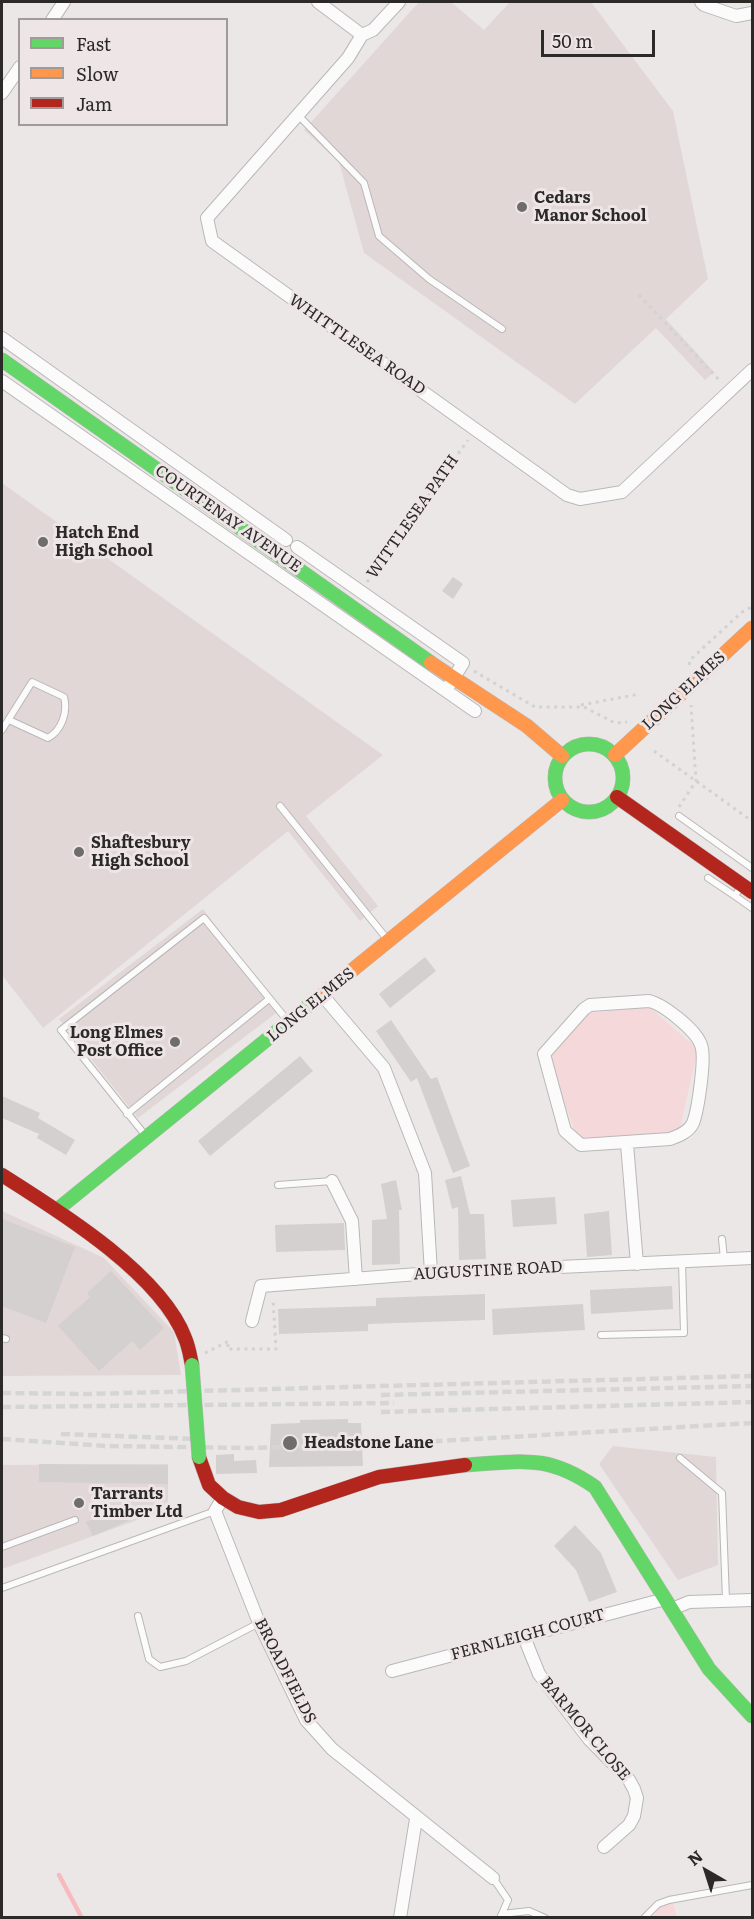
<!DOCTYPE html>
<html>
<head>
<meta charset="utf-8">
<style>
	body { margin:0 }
	#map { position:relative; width:754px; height:1919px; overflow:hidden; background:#ece7e7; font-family:Literata,serif }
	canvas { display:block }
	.frame { position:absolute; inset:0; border:3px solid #2c2929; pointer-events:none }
	.legend { position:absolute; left:18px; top:18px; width:210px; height:108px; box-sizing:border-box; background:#eee5e6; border:2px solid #a09a9a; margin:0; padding:8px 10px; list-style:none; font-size:18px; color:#2c2929 }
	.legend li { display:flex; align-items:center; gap:12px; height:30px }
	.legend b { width:30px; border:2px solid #a09a9a }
	.north { position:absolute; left:676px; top:1841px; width:60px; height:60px; -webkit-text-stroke:4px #eee5e6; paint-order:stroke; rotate:321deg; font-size:16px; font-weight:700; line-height:24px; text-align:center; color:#2c2929 }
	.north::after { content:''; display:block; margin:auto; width:21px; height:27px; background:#2c2929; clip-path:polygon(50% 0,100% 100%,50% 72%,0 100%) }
	.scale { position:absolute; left:541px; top:30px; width:114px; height:27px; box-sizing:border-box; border:3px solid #2c2929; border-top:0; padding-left:8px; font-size:18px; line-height:21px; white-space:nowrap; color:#2c2929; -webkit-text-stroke:4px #eee5e6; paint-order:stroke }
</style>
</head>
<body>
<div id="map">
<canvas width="754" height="1919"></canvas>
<div class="frame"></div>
<ul class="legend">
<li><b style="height:8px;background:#63d668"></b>Fast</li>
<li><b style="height:8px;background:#ff974d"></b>Slow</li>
<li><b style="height:8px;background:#b3261e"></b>Jam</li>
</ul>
<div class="north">N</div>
<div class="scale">50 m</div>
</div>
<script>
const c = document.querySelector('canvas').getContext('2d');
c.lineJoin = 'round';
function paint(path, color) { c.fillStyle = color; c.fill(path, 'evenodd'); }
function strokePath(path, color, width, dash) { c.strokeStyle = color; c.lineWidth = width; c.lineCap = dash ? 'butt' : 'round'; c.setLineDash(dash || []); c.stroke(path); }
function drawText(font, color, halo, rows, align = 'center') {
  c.font = font + ' Literata,serif'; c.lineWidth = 6; c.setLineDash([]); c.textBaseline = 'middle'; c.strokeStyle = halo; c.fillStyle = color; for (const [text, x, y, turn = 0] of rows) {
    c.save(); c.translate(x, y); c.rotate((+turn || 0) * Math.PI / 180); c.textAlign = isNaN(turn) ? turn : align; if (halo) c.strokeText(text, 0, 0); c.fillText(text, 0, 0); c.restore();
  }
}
const built = new Path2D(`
	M419,2h32l33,28 26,-28h81l82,109 35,168 -42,40 48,53 -9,8 -49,-52 -81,76 -211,-151 -25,-91 -35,-32z
	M2,483l381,272 -77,61 72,90 -18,15 -72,-90 -245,197 -41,-53z
	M203,909l77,101 -142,108 -79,-99z
	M2,1211l102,47 70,74 7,43 -179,1z
	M613,1446l103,11 2,108 -40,15 -79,-116z
	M168,1464v45l-166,60v-104z`);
const green = new Path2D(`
	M649,1007l49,42 -19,84 -102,5 -28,-80 40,-45z
	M670,1893l7,24h-24z`);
const stream = new Path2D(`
	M59,1875l23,43`);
const building = new Path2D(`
	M453,577l10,7 -10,15 -11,-8z
	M425,957l11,14 -46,37 -11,-14z
	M391,1020l40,59 6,-2 33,89 -17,7 -36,-95 -6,4 -35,-51z
	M300,1056l13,15 -103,85 -12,-15z
	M2,1096l38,17 -2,5 37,22 -9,15 -29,-17 2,-4 -37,-16z
	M461,1176l9,38h14l2,45 -27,1 -1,-53 -6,2 -7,-29z
	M396,1180l6,30h-3l1,54 -28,1v-45l15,-1 -6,-35z
	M555,1197l2,27 -44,3 -2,-27z
	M609,1211l3,44 -25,2 -3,-43z
	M2,1219l73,28 -29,76 -44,-17z
	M344,1223l1,27 -69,2 -1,-27z
	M111,1271l53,57 -24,22 -8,-9 -33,30 -41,-45 32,-29 -3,-4z
	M672,1286l1,23 -82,5 -1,-24z
	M485,1294v26l-117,4v7l-89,3 -1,-25 98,-3v-8z
	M583,1304l2,26 -92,5 -1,-26z
	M348,1419v4h13l2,43 -94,1 2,-43 29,-1v-3z
	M234,1454v7l22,-1 1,13 -41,1v-19z
	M39,1464l129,1v19l-129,-2z
	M125,1505l7,14 -39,17 -7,-14z
	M575,1525l26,28 16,39 -28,10 -13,-32 -22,-24z`);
const path = new Path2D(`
	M639,295l81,86
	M367,582l101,-142
	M689,665l1,-5 52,-48 10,-5
	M474,671l61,36h49l31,16 12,-1
	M581,705l59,-11
	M654,751l98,70
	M679,807l17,-26 -5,-76
	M205,1353l24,-12 -2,8h49l-3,-50`);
const lane = new Path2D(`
	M298,115l66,68 15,53 50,43 73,50
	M2,730l30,-48 32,15c4,15 -2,33 -16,41l-39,-18
	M280,806l107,133
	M679,816l73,52
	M708,878l27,18 7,-11
	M735,896l17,12
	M127,1114l142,-115
	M145,1135l-84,-105 143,-112 83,102
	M278,1185l54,-4
	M722,1239l2,20
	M601,1335l83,-2 -2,-71
	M2,1338l4,1
	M680,1458l42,35 4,107
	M2,1547l73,-27
	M2,1588l213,-77
	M138,1616l11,43 11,8 26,-6 73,-38
	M493,1878l15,22 -8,18
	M502,1914l27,-3 16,7
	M644,1918l14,-14 11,-4 83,-15`);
const street = new Path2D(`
	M318,2l44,33
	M399,2l-26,28 -11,5 -14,23 -141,160 5,23 355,254 13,4 42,-7 130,-122
	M701,2l3,3 32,11 16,-3
	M52,20l12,-18
	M2,93l18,-26
	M2,338l284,202
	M2,381l473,330
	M297,547l166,116 -13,21
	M323,996l61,72 41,105 6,100
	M649,1001c14,3 47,29 52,44 5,12 -3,65 -8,78 -4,9 -15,13 -23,16l-89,6 -16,-14 -21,-77 40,-45 6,-4z
	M627,1144l10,120
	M332,1181l20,40 4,58
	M252,1321l9,-35 170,-13 321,-15
	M223,1498l-8,13 44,112 47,97 26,29 161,129
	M672,1609l17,-7 63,-2
	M524,1637l15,37 50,65 40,41 5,9 3,9 -3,18 -5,9 -25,22
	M392,1671l273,-72
	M400,1918l16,-99`);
const fast = new Path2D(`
	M2,360l429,303
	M555 778a34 34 0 1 1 68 0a34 34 0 1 1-68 0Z
	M58,1209l260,-211
	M465,1465c56,-3 81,-12 130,22l114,182 43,47`);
const slow = new Path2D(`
	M431,663l96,63 35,30
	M615,755l137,-127
	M318,998l244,-198`);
const jam = new Path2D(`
	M617,797l135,95
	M2,1175c57,36 159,99 183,163 4,9 5,18 7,27
	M199,1457l10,28 14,13 15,9 21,5 22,-2 98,-33 86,-12`);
const rail = new Path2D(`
	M2,1393l87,1 663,-18
	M381,1395l371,-9
	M2,1407l392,-4
	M381,1412l371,-10
	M61,1434l138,5
	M2,1439l105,7 144,2 171,-6 330,-19`);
const fastBridge = new Path2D(`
	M192,1365l7,92`);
const markers = [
	[522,207,6,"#6f6c6c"],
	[43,542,6,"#6f6c6c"],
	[79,852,6,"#6f6c6c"],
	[175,1042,6,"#6f6c6c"],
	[290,1443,8,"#6f6c6c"],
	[79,1503,6,"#6f6c6c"]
];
const poiNames = [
	["Cedars",534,198],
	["Manor School",534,216],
	["Hatch End",55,533],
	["High School",55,551],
	["Shaftesbury",91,843],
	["High School",91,861],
	["Long Elmes",163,1033,"right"],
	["Post Office",163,1051,"right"],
	["Headstone Lane",304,1443],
	["Tarrants",91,1494],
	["Timber Ltd",91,1512]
];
const streetNames = [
	["WHITTLESEA ROAD",357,345,35],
	["WITTLESEA PATH",413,517,-55],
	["COURTENAY AVENUE",228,519,35],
	["LONG ELMES",684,691,-43],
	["LONG ELMES",311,1005,-39],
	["AUGUSTINE ROAD",488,1271,-3],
	["FERNLEIGH COURT",528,1635,-15],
	["BROADFIELDS",285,1671,63],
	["BARMOR CLOSE",585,1729,50]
];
paint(built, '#e2d7d7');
paint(green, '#f5d8da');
strokePath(stream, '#f7babe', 4.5);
paint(building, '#d4d0d0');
strokePath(lane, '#bab7b7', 8);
strokePath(street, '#bab7b7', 14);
strokePath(fast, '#bab7b7', 15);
strokePath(slow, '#bab7b7', 15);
strokePath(jam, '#bab7b7', 15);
strokePath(path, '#d2d2d2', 3, [3, 4.5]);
strokePath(lane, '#fcfbfb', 6);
strokePath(street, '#fcfbfb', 12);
strokePath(fast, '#63d668', 14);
strokePath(slow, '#ff974d', 14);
strokePath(jam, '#b3261e', 14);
strokePath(rail, '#d6d5d5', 4.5, [9, 4.5]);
strokePath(fastBridge, '#bab7b7', 15, []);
strokePath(fastBridge, '#63d668', 14);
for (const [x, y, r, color] of markers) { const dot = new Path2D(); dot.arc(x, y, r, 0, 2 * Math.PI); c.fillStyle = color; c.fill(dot); strokePath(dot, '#eee5e6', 2); }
drawText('bold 16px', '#2c2929', '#eee5e6', poiNames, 'left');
drawText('16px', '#2c2929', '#eee5e6', streetNames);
</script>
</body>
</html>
